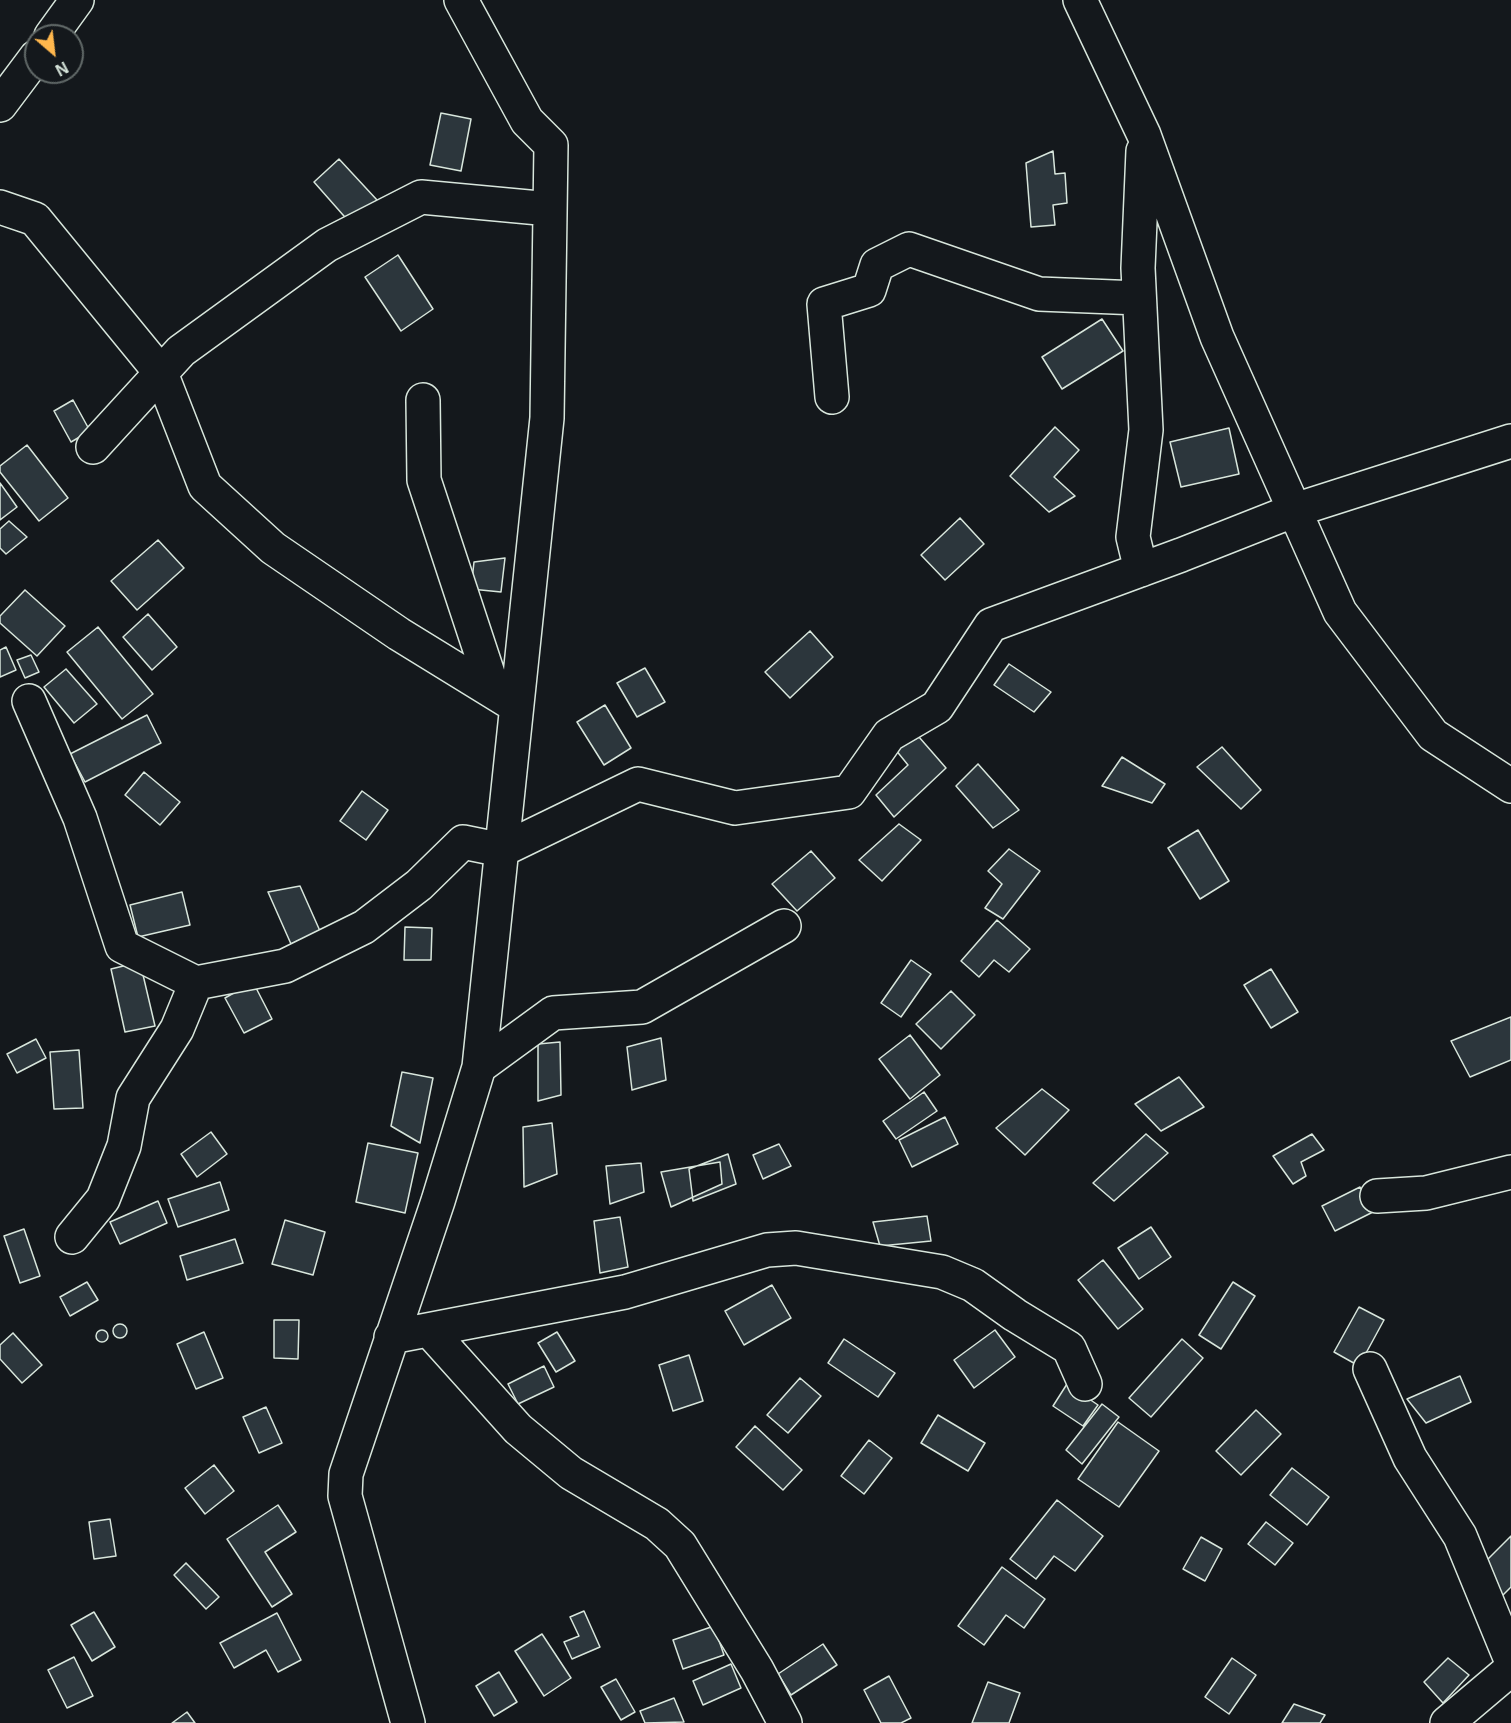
<!DOCTYPE html>
<html>
<head>
<meta charset="utf-8">
<style>
	body { margin:0 }
	#map { position:relative; width:1511px; height:1723px; overflow:hidden; background:#14181c; font-family:Helvetica,sans-serif }
	canvas { display:block }
	.north { position:absolute; left:24px; top:24px; width:60px; height:60px; box-sizing:border-box; background:#14181c; border:2px solid #626a69; border-radius:50%; rotate:152deg; font-size:16px; font-weight:700; line-height:24px; text-align:center; color:#d8e6dc }
	.north::after { content:''; display:block; margin:auto; width:21px; height:27px; background:#ffb74d; clip-path:polygon(50% 0,100% 100%,50% 72%,0 100%) }
</style>
</head>
<body>
<div id="map">
<canvas width="1511" height="1723"></canvas>
<div class="north">N</div>
</div>
<script>
const ctx = document.querySelector('canvas').getContext('2d');
ctx.lineJoin = 'round';
function fillPath(path, color) {
  ctx.fillStyle = color;
  ctx.fill(path, 'evenodd');
}
function poly(rows) {
  const path = new Path2D();
  for (const r of rows) {
    if (r.length === 3) {
      path.moveTo(r[0] + r[2], r[1]);
      path.arc(r[0], r[1], r[2], 0, 2 * Math.PI);
      continue;
    }
    path.moveTo(r[0], r[1]);
    for (let i = 2; i < r.length; i += 2) path.lineTo(r[i], r[i + 1]);
  }
  return path;
}
function trace(path, color, width, dash) {
  ctx.strokeStyle = color;
  ctx.lineWidth = width;
  ctx.lineCap = dash ? 'butt' : 'round';
  ctx.setLineDash(dash || []);
  ctx.stroke(path);
}
const building = poly([
	[441,113,471,119,461,171,430,165,441,113],
	[1053,151,1055,174,1065,173,1067,203,1053,205,1055,225,1031,227,1026,163,1053,151],
	[339,159,377,200,351,224,314,182,339,159],
	[398,255,433,309,401,331,365,277,398,255],
	[1102,319,1123,351,1062,389,1042,357,1102,319],
	[73,400,90,431,71,442,54,411,73,400],
	[1055,427,1079,450,1054,477,1075,496,1049,512,1010,476,1055,427],
	[1229,428,1239,474,1181,487,1170,442,1229,428],
	[27,445,68,498,39,521,0,472,0,466,27,445],
	[0,483,17,507,0,520,0,483],
	[960,518,984,544,945,580,921,555,960,518],
	[9,521,27,537,6,554,0,548,0,529,9,521],
	[158,540,184,568,137,610,111,581,158,540],
	[505,558,501,592,471,589,474,562,505,558],
	[25,590,65,626,37,656,0,623,0,616,25,590],
	[148,614,177,647,152,670,123,637,148,614],
	[98,627,153,694,122,719,67,652,98,627],
	[810,631,833,657,790,698,765,672,810,631],
	[6,647,16,670,0,677,0,650,6,647],
	[31,655,39,672,25,678,17,660,31,655],
	[1009,664,1051,692,1034,712,994,685,1009,664],
	[645,668,665,702,637,717,617,683,645,668],
	[66,669,97,704,74,723,44,687,66,669],
	[605,705,631,748,604,765,577,722,605,705],
	[147,715,161,743,85,782,70,754,147,715],
	[919,737,946,768,894,817,876,795,908,765,895,749,919,737],
	[1222,747,1261,790,1241,809,1197,767,1222,747],
	[1122,757,1165,784,1152,803,1102,786,1122,757],
	[978,764,1019,810,993,828,956,786,978,764],
	[144,772,180,802,160,825,125,795,144,772],
	[362,791,388,810,366,840,340,821,362,791],
	[899,824,921,840,882,881,859,860,899,824],
	[1198,830,1229,881,1200,899,1168,848,1198,830],
	[1009,849,1040,871,1003,919,985,908,1002,884,988,871,1009,849],
	[811,851,835,878,797,911,772,884,811,851],
	[300,886,320,931,291,944,268,892,300,886],
	[182,892,190,925,138,937,130,905,182,892],
	[997,920,1030,949,1009,972,994,960,979,977,961,961,997,920],
	[405,927,432,928,431,960,404,960,405,927],
	[911,960,931,974,901,1017,881,1003,911,960],
	[140,962,155,1026,125,1032,111,969,140,962],
	[1271,969,1298,1012,1271,1028,1244,985,1271,969],
	[253,982,272,1019,244,1033,225,998,253,982],
	[951,991,975,1015,941,1049,916,1024,951,991],
	[1511,1017,1511,1060,1470,1077,1451,1041,1511,1017],
	[910,1035,940,1075,910,1099,879,1059,910,1035],
	[661,1038,666,1080,632,1090,627,1047,661,1038],
	[36,1039,46,1058,17,1073,7,1054,36,1039],
	[560,1042,561,1095,538,1101,538,1044,560,1042],
	[79,1050,83,1108,54,1109,50,1052,79,1050],
	[402,1072,433,1078,420,1143,391,1126,402,1072],
	[1179,1077,1204,1107,1161,1131,1135,1104,1179,1077],
	[1042,1089,1069,1110,1025,1155,996,1128,1042,1089],
	[924,1092,937,1111,896,1139,883,1121,924,1092],
	[945,1117,958,1144,912,1167,899,1140,945,1117],
	[552,1123,557,1174,524,1187,523,1127,552,1123],
	[211,1132,227,1154,197,1177,181,1154,211,1132],
	[1146,1134,1168,1153,1114,1201,1093,1183,1146,1134],
	[1312,1134,1324,1150,1301,1162,1306,1176,1293,1184,1273,1156,1312,1134],
	[368,1143,418,1153,405,1213,356,1202,368,1143],
	[779,1144,791,1166,763,1179,753,1155,779,1144],
	[728,1154,736,1184,693,1201,689,1169,728,1154],
	[720,1162,722,1184,671,1207,661,1172,720,1162],
	[641,1163,644,1192,610,1204,606,1166,641,1163],
	[220,1182,229,1210,178,1227,168,1199,220,1182],
	[1360,1187,1373,1212,1335,1231,1322,1206,1360,1187],
	[158,1201,167,1223,120,1244,110,1222,158,1201],
	[927,1216,931,1241,880,1246,873,1222,927,1216],
	[620,1217,628,1267,600,1273,594,1221,620,1217],
	[285,1220,325,1232,313,1275,272,1264,285,1220],
	[1151,1227,1171,1257,1139,1279,1118,1248,1151,1227],
	[24,1229,40,1276,20,1283,4,1236,24,1229],
	[235,1239,243,1263,187,1280,180,1256,235,1239],
	[1103,1260,1143,1309,1118,1329,1078,1280,1103,1260],
	[87,1282,98,1300,70,1316,60,1297,87,1282],
	[1233,1282,1255,1296,1221,1349,1199,1335,1233,1282],
	[772,1285,791,1318,744,1345,725,1311,772,1285],
	[1359,1307,1384,1320,1359,1366,1334,1352,1359,1307],
	[274,1320,299,1320,298,1359,274,1358,274,1320],
	[120,1331,7],
	[102,1336,6],
	[995,1330,1015,1357,974,1388,954,1360,995,1330],
	[204,1332,223,1378,196,1389,177,1344,204,1332],
	[557,1332,575,1361,556,1372,538,1343,557,1332],
	[13,1333,42,1365,22,1383,0,1359,0,1345,13,1333],
	[844,1339,895,1373,878,1397,828,1363,844,1339],
	[1182,1339,1203,1358,1151,1417,1129,1398,1182,1339],
	[689,1355,703,1401,673,1411,659,1365,689,1355],
	[544,1366,554,1387,518,1404,508,1384,544,1366],
	[1460,1376,1471,1402,1426,1423,1407,1399,1460,1376],
	[800,1378,821,1396,788,1433,767,1415,800,1378],
	[1067,1384,1098,1405,1083,1426,1053,1406,1067,1384],
	[1102,1404,1119,1417,1082,1464,1066,1450,1102,1404],
	[266,1407,282,1443,259,1453,243,1417,266,1407],
	[1256,1410,1281,1434,1241,1475,1216,1451,1256,1410],
	[938,1415,985,1443,968,1471,921,1443,938,1415],
	[1118,1422,1159,1451,1119,1507,1078,1479,1118,1422],
	[755,1426,802,1470,783,1490,736,1447,755,1426],
	[869,1440,892,1458,864,1494,841,1476,869,1440],
	[214,1465,234,1491,205,1514,185,1488,214,1465],
	[1292,1468,1329,1497,1307,1525,1270,1495,1292,1468],
	[1057,1500,1103,1536,1075,1571,1054,1556,1036,1579,1010,1559,1057,1500],
	[278,1505,296,1532,265,1552,292,1594,272,1607,227,1539,278,1505],
	[110,1519,116,1556,94,1559,89,1522,110,1519],
	[1266,1522,1293,1543,1275,1565,1248,1544,1266,1522],
	[1511,1536,1511,1587,1502,1596,1476,1571,1511,1536],
	[1201,1537,1222,1549,1205,1581,1183,1569,1201,1537],
	[186,1563,219,1597,206,1609,174,1575,186,1563],
	[1002,1567,1045,1599,1024,1628,1006,1615,984,1645,958,1626,1002,1567],
	[584,1611,600,1647,572,1659,564,1642,579,1636,570,1617,584,1611],
	[94,1612,115,1647,92,1661,71,1625,94,1612],
	[277,1613,301,1660,278,1672,266,1650,234,1668,220,1643,277,1613],
	[714,1626,724,1655,683,1669,673,1640,714,1626],
	[542,1634,571,1678,544,1696,515,1651,542,1634],
	[823,1644,837,1665,791,1695,778,1674,823,1644],
	[74,1657,93,1696,67,1708,48,1670,74,1657],
	[1232,1658,1256,1675,1229,1714,1205,1697,1232,1658],
	[1448,1658,1469,1675,1443,1703,1424,1682,1448,1658],
	[731,1664,741,1688,703,1705,693,1681,731,1664],
	[499,1672,517,1702,494,1716,476,1686,499,1672],
	[889,1676,911,1718,901,1723,881,1723,864,1690,889,1676],
	[616,1679,635,1712,621,1720,601,1687,616,1679],
	[988,1682,1020,1693,1009,1723,972,1723,988,1682],
	[674,1698,684,1722,645,1723,640,1711,674,1698],
	[1294,1704,1325,1715,1320,1723,1282,1723,1294,1704],
	[187,1712,195,1723,172,1723,187,1712]
]);
fillPath(building, '#2c363c');
trace(building, '#d8e6dc', 1.5);
const minor = poly([
	[1080,0,1144,135,1217,337,1340,612,1433,735,1511,786],
	[51,36,77,0],
	[0,105,36,57],
	[0,207,35,219,161,373,205,486,273,548,399,634,516,706],
	[832,397,824,304,869,290,877,265,909,249,1039,294,1139,298],
	[423,400,424,480,494,692],
	[93,447,181,351,327,245,421,197,550,209],
	[1141,570,1133,537,1146,430,1138,268,1143,151],
	[29,701,80,818,122,946,196,983,177,1029,133,1098,124,1146,103,1199,72,1237],
	[196,983,285,966,364,927,419,885,463,842,502,850,638,784,735,808,849,792,889,735,937,707,991,625,1181,555,1295,510,1511,441],
	[479,1067,553,1013,642,1007,784,926],
	[1377,1196,1426,1193,1511,1172],
	[429,1330,518,1429,571,1473,657,1524,680,1545,757,1670,785,1723],
	[391,1337,625,1292,767,1250,796,1248,942,1272,973,1285,1015,1315,1069,1348,1085,1384],
	[1370,1369,1410,1458,1460,1536,1511,1660],
	[408,1723,345,1496,346,1474,438,1201,479,1067,547,418,551,145,527,121,461,0],
	[1447,1723,1511,1669]
]);
trace(minor, '#d8e6dc', 36);
trace(minor, '#14181c', 33);
</script>
</body>
</html>
